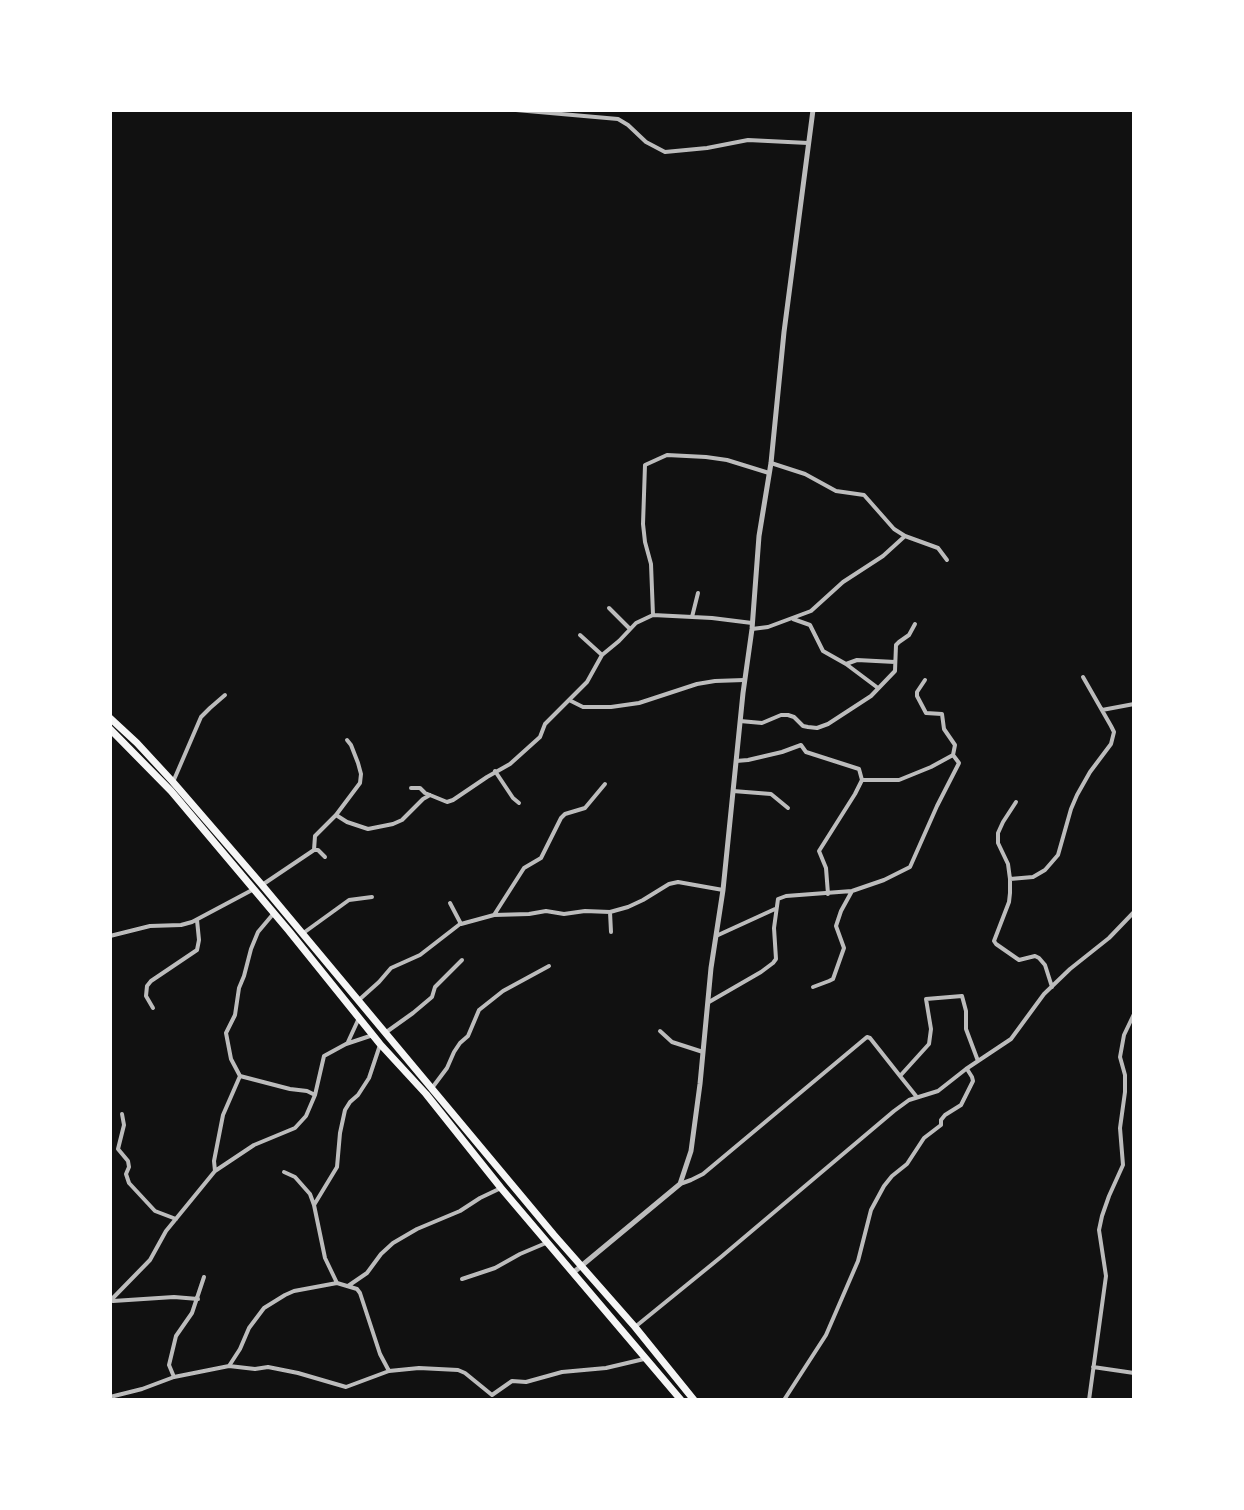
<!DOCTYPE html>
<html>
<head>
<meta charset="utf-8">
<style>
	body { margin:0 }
	#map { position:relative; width:1244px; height:1510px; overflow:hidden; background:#111; font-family:"Times New Roman",serif }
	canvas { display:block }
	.frame { position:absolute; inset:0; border:112px solid #fff; pointer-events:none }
</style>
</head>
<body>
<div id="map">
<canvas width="1244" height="1510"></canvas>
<div class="frame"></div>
</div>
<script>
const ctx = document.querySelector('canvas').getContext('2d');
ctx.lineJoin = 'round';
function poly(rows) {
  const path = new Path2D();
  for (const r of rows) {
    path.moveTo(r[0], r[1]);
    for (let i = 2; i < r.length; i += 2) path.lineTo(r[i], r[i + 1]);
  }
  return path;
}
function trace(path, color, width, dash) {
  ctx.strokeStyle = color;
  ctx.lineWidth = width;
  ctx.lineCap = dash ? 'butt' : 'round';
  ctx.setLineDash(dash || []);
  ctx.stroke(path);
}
trace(poly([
	[516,110,618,119,628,125,646,142,665,152,707,148,748,140,808,143],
	[771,463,805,474,836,491,864,495,894,529,905,536,938,548,947,560],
	[609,608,630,629],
	[653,615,651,564,645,542,643,524,645,465,667,455,706,457,727,460,769,473],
	[692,617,698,593],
	[793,619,810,625,823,651,846,664,878,688],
	[752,629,768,627,811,611,843,582,883,556,905,536],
	[580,635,602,655],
	[846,664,857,660,895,662],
	[569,700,583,707,611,707,639,703,697,684,715,681,744,680],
	[1102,710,1134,704],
	[740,721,762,723,781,715,788,715,794,717,803,726,808,727,817,728,828,724,871,696,895,671,896,645,899,642,909,635,915,624],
	[736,761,748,760,782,752,801,745,806,752,859,769,862,780,855,794,819,851,826,868,828,894],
	[495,771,513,798,519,803],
	[862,780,899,780,931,767,953,755],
	[173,782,201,717,210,708,225,695],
	[411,788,420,788,425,793,447,802,453,800,487,777,510,764,540,737,545,724,587,682,602,655,619,641,636,623,653,615,712,618,752,623],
	[733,791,771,794,788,808],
	[1016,802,1003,822,998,833,998,843,1008,864,1010,879,1010,893,1009,902,994,941,996,944,1019,960,1035,956,1039,958,1045,965,1052,987],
	[336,815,347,822,368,829,393,824,402,820,423,799,430,795],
	[314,850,315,836,336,815,360,783,361,774,358,763,351,745,347,740],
	[1010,879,1033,877,1045,870,1058,855,1071,809,1077,795,1090,772,1111,744,1114,732,1111,726,1083,677],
	[262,885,314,850,318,850,325,857],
	[450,903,461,924,494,915,524,868,541,858,561,818,565,814,585,808,605,784],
	[494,915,529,914,546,911,564,914,585,911,610,912],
	[611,932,610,912,628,907,643,900,669,884,678,882,723,890],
	[302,934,349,900,372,897],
	[110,936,150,926,181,925,192,922,254,889],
	[716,936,775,909],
	[813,987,829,981,833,979,844,948,836,926,841,911,852,891],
	[360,999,379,982,391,968,420,955,460,924],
	[709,1002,761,972,773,963,776,959,774,928,778,899,786,896,852,891,884,880,910,867,937,806,959,763,953,755,955,745,944,729,942,714,926,713,917,696,917,692,925,680],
	[153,1008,146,996,147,986,151,981,197,950,199,940,197,920],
	[660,1031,672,1042,703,1052],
	[385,1033,413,1013,432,997,435,987,462,960],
	[348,1042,359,1018],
	[240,1076,290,1089,307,1091,315,1095],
	[900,1076,916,1096],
	[432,1088,447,1068,454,1052,460,1043,468,1036,479,1010,503,991,549,966],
	[122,1114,124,1125,118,1149,128,1161,129,1167,126,1174,129,1183,155,1211,176,1219],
	[215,1171,214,1161,223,1115,240,1076,231,1059,226,1033,235,1015,239,988,244,976,251,949,258,932,274,913],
	[284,1172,295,1177,310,1194,314,1205,325,1258,337,1283],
	[680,1184,691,1180,703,1174,867,1037,870,1038,900,1076,929,1044,931,1029,926,999,962,996,966,1011,966,1029,978,1061],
	[314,1205,337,1167,340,1133,345,1110,350,1102,358,1095,369,1078,380,1045],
	[462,1279,495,1268,520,1254,546,1243],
	[348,1286,367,1273,381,1254,393,1243,417,1229,460,1211,480,1198,501,1188],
	[110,1301,150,1260,166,1231,215,1171,254,1145,295,1128,306,1116,315,1095,324,1056,346,1044,373,1035],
	[113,1301,174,1297,198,1299],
	[635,1327,721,1257,894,1111,909,1100,938,1091,966,1069,1011,1039,1044,994,1070,969,1109,938,1134,912],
	[229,1366,240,1349,249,1328,264,1308,285,1295,294,1291,337,1283,357,1289,360,1293,380,1354,389,1371],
	[1093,1367,1134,1373],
	[174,1377,169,1365,176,1336,192,1313,204,1277],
	[110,1397,142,1389,174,1377,229,1366,255,1369,268,1367,298,1373,346,1387,389,1371,419,1368,458,1370,465,1373,492,1395,512,1381,526,1382,562,1372,606,1368,644,1359],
	[784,1400,826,1335,858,1261,871,1210,884,1186,892,1176,907,1164,924,1138,941,1125,941,1120,945,1115,961,1105,973,1081,972,1077,967,1069],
	[1089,1400,1106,1276,1099,1230,1102,1216,1109,1196,1123,1165,1120,1128,1125,1092,1125,1075,1120,1057,1124,1035,1134,1014]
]), '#bcbcbc', 4);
trace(poly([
	[574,1272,680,1184,691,1151,700,1084,711,968,723,890,743,693,752,629,759,536,771,463,784,332,813,110]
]), '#bcbcbc', 5);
trace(poly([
	[110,718,137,743,173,782,262,885,554,1235,635,1327,694,1400],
	[110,729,171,791,289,931,380,1044,426,1094,501,1188,681,1400]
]), '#f5f5f5', 7);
</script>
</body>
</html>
